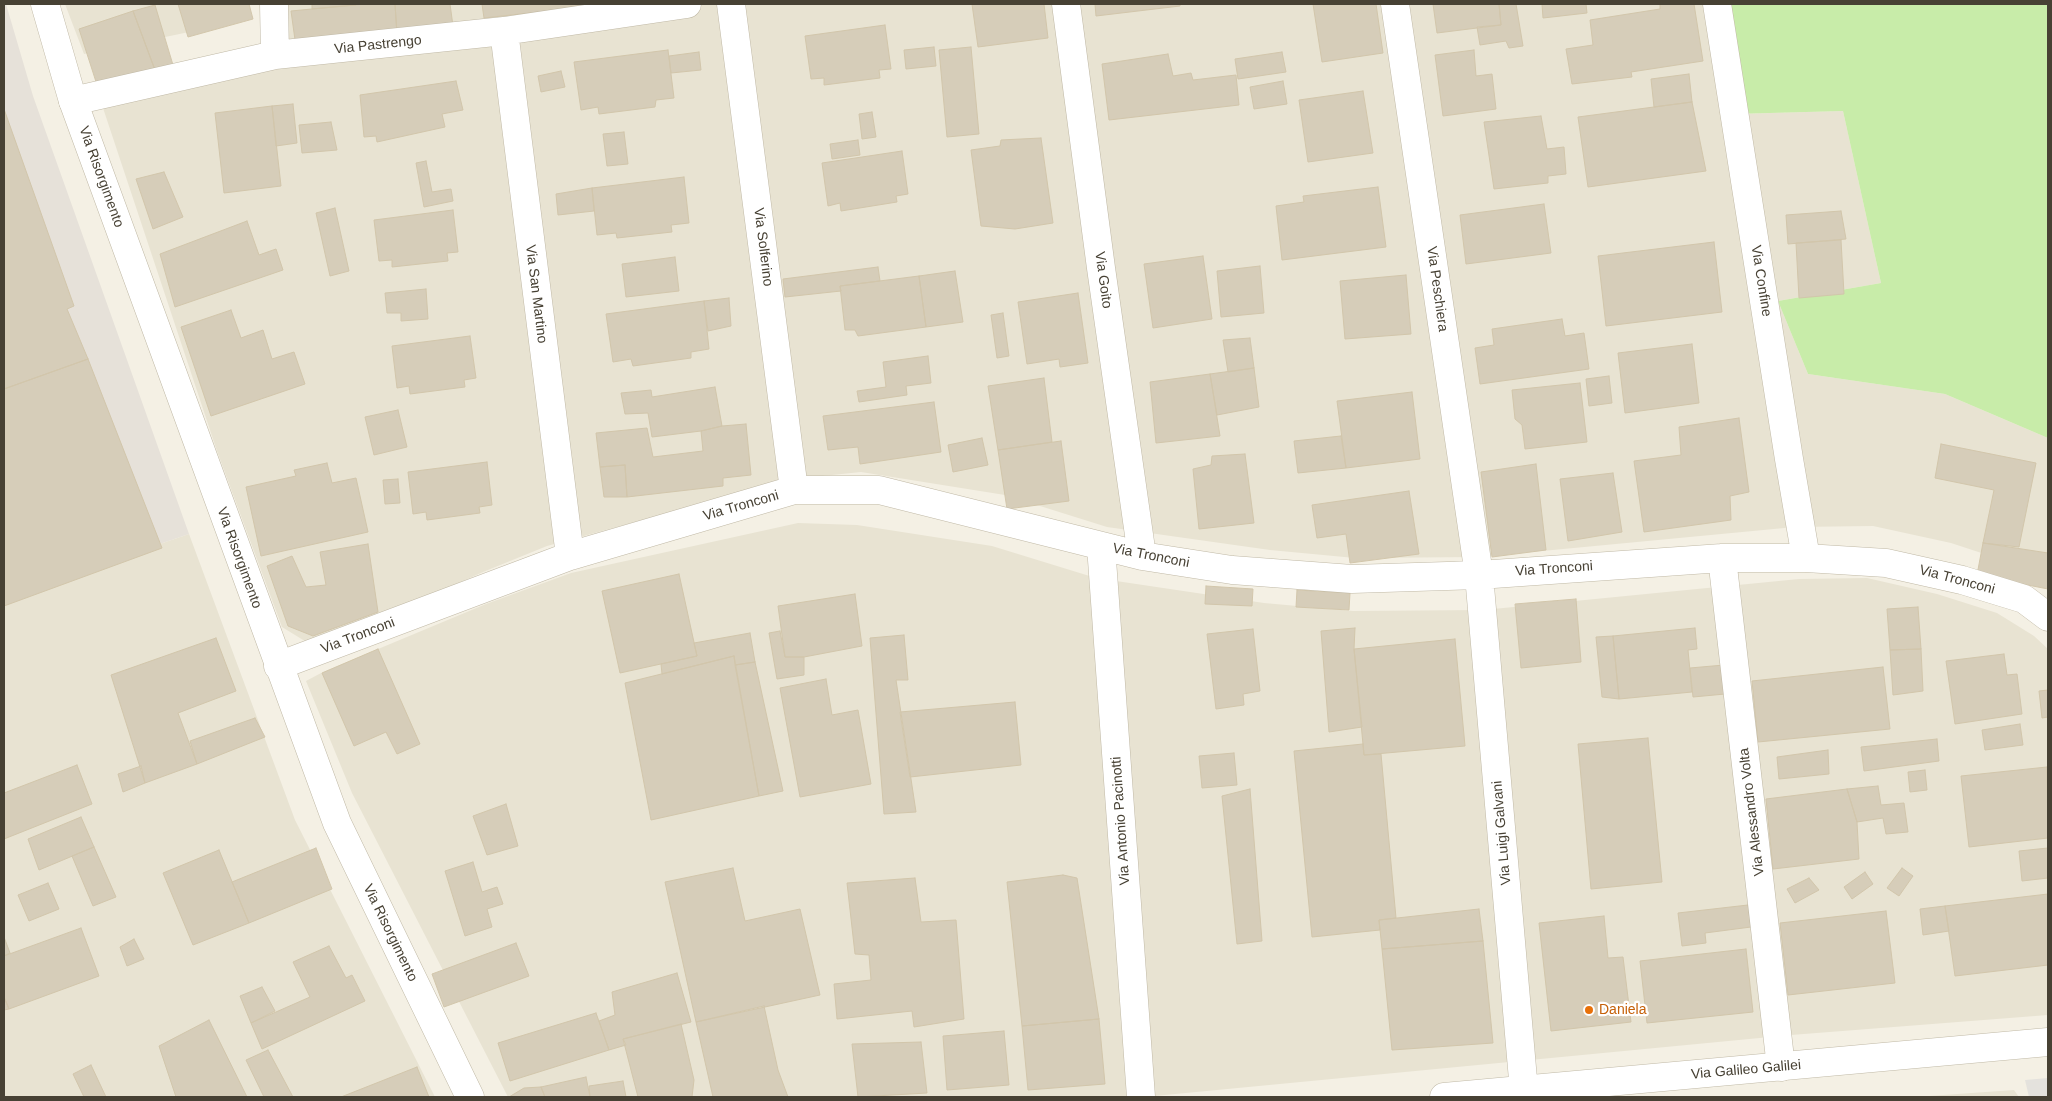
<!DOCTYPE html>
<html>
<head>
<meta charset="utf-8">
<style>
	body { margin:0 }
	#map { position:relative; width:2052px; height:1101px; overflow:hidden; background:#f4f0e4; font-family:Helvetica,sans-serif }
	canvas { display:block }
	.frame { position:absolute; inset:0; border:5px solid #474134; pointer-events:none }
</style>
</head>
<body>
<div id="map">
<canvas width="2052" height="1101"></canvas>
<div class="frame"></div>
</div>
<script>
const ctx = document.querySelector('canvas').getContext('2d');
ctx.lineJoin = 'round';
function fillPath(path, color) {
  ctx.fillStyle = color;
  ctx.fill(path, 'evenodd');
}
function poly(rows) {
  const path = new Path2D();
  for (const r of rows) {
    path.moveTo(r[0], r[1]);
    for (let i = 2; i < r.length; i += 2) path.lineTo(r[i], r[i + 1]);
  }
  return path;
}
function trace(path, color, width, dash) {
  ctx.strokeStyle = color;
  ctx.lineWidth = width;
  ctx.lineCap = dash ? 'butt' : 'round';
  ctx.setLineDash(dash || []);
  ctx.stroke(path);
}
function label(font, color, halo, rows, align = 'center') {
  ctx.font = font + ' Helvetica,sans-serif';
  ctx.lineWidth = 4.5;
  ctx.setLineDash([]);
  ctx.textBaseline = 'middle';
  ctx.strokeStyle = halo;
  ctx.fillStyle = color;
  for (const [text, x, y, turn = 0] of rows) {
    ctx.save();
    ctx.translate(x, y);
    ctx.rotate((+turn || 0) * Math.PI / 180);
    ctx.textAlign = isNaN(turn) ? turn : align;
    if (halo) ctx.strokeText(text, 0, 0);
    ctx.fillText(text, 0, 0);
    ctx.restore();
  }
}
fillPath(poly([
	[65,4,233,4,232,23,84,54],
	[286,4,1718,4,1733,114,1843,111,1881,283,1778,301,1808,374,1945,394,2048,438,2048,583,2021,566,1951,543,1873,526,1795,527,1479,557,1355,558,1270,550,1107,527,1005,495,861,472,793,479,547,546,483,572,385,616,308,643,282,627,217,451,102,105,263,70],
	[798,523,857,525,992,546,1096,578,1264,603,1353,611,1483,610,1799,579,1867,578,1937,594,1997,613,2034,636,2048,649,2048,1015,1791,1035,1144,1097,508,1097,352,793,306,681,323,672,486,604,571,573],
	[189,534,295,820,435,1097,4,1097,4,597],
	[2014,1090,2019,1097,1915,1097]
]), '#e8e3d2');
fillPath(poly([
	[4,4,6,4,33,96,189,534,4,597]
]), '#e6e1d9');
fillPath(poly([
	[1718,4,2048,4,2048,438,1945,394,1808,374,1778,301,1881,283,1843,111,1733,114]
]), '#c8eca9');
fillPath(poly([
	[2048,1078,2048,1097,2029,1097,2025,1080]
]), '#e4e2dd');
const building = poly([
	[178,4,249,4,253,19,188,37,178,4],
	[312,4,356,4,356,5,312,9,312,4],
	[364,4,395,4,397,34,296,47,291,11,364,4],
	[395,4,450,4,453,26,397,34,395,4],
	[482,4,609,4,484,18,482,4],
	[972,4,1044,4,1048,38,978,47,972,4],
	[1095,4,1180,4,1180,6,1096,16,1095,4],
	[1313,4,1376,4,1383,53,1322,62,1313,4],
	[1433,4,1499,4,1501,25,1437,33,1433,4],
	[1499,4,1516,4,1523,46,1509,48,1506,41,1480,45,1477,27,1501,25,1499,4],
	[1542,4,1586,4,1587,13,1543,18,1542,4],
	[1660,4,1694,4,1703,61,1631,72,1632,77,1572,84,1566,49,1593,45,1590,20,1660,9,1660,4],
	[155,5,173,65,155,70,133,11,155,5],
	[133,11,155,70,98,88,79,29,133,11],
	[885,25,891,69,879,70,880,78,824,85,824,78,811,79,805,36,885,25],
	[934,47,936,66,906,69,904,50,934,47],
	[971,47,979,134,947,137,939,50,971,47],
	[668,50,674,98,656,100,655,107,599,114,598,107,581,110,574,62,668,50],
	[1474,50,1476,76,1492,74,1496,109,1443,116,1435,55,1474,50],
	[699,52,701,70,671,73,669,56,699,52],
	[1282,52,1286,72,1238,79,1235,59,1282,52],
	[1168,54,1173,76,1191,73,1193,80,1236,75,1239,105,1109,120,1102,64,1168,54],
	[561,71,565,87,541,92,538,76,561,71],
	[1689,74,1692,102,1654,107,1651,79,1689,74],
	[456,81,463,110,442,114,445,127,377,142,376,136,364,137,360,95,456,81],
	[1283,81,1287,104,1254,109,1250,87,1283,81],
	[1363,91,1373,153,1308,162,1299,100,1363,91],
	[1692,102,1706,171,1588,187,1578,117,1692,102],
	[293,104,297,143,276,146,272,106,293,104],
	[272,106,281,186,224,193,215,113,272,106],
	[4,109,74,306,67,309,88,359,4,389,4,109],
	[872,112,876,137,862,139,859,114,872,112],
	[1541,116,1547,149,1564,147,1566,174,1548,176,1548,183,1494,189,1484,122,1541,116],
	[331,122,337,150,302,153,299,125,331,122],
	[624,132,628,164,607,166,603,134,624,132],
	[1041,138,1053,223,1015,229,981,226,971,150,1000,146,1001,140,1041,138],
	[858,140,860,155,832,159,830,144,858,140],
	[902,151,908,194,896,196,897,202,841,211,840,203,828,206,822,163,902,151],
	[426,161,432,192,451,189,453,201,424,207,416,163,426,161],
	[164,172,183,217,153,229,136,179,164,172],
	[684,177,689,223,671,225,672,232,617,238,616,233,597,235,592,188,684,177],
	[1378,187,1386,247,1282,260,1276,206,1304,202,1303,196,1378,187],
	[592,188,594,211,558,215,556,194,592,188],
	[1544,204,1551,253,1466,264,1460,215,1544,204],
	[335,208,349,271,330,276,316,213,335,208],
	[453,210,458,252,447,253,448,261,392,267,392,260,379,261,374,220,453,210],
	[1841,211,1846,239,1788,244,1786,215,1841,211],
	[247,221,259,255,276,249,283,270,175,307,160,254,247,221],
	[1841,240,1844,294,1799,298,1796,243,1841,240],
	[1714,242,1722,312,1606,326,1598,256,1714,242],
	[1203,256,1212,319,1153,328,1144,264,1203,256],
	[675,257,679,291,626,297,622,264,675,257],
	[1260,266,1264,313,1221,317,1217,271,1260,266],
	[878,267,880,281,840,286,841,291,785,297,783,279,878,267],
	[955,271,963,322,926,327,919,276,955,271],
	[1406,275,1411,334,1345,339,1340,281,1406,275],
	[919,276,926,327,858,336,855,330,845,330,840,286,919,276],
	[426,289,428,319,401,321,401,313,387,313,385,293,426,289],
	[1078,293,1088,363,1060,367,1059,359,1027,364,1018,302,1078,293],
	[729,298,731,326,708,331,704,301,729,298],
	[704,301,709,349,691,352,691,358,633,366,631,359,613,362,606,314,704,301],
	[231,310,241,338,263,330,272,359,294,352,305,384,211,416,181,327,231,310],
	[1003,313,1009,356,997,358,991,315,1003,313],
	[1562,319,1565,336,1584,333,1589,369,1480,384,1475,348,1494,345,1492,329,1562,319],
	[470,336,476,378,464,380,465,387,410,394,409,386,397,388,392,346,470,336],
	[1250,338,1254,368,1228,372,1223,340,1250,338],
	[1692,344,1699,403,1625,413,1618,353,1692,344],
	[928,356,931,383,906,386,907,395,859,402,857,391,886,387,883,362,928,356],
	[88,359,162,548,4,606,4,389,88,359],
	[1254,368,1259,407,1217,415,1210,374,1254,368],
	[1210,374,1220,436,1156,443,1150,382,1210,374],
	[1609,376,1612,403,1589,406,1586,379,1609,376],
	[1044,378,1052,442,998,450,988,386,1044,378],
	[1580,383,1587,442,1525,449,1522,425,1515,419,1512,390,1580,383],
	[715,387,722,426,701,431,652,437,648,413,625,414,621,393,651,390,652,397,715,387],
	[1412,392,1420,459,1346,468,1337,401,1412,392],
	[934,402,941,452,860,464,858,447,828,450,823,416,934,402],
	[398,410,407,447,374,455,365,417,398,410],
	[1739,418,1749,492,1730,496,1731,520,1644,532,1634,461,1681,455,1679,427,1739,418],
	[746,424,751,475,723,478,723,486,627,497,625,465,600,467,596,433,647,428,653,457,703,451,701,431,722,426,746,424],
	[1341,436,1346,468,1298,473,1294,441,1341,436],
	[982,438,988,465,953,472,948,445,982,438],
	[1061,441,1069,501,1007,509,998,450,1061,441],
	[1941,444,2036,463,2019,547,1983,543,1994,490,1935,478,1941,444],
	[1245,454,1254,523,1199,529,1193,469,1211,465,1212,456,1245,454],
	[487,462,492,505,479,507,480,513,427,520,426,512,413,514,408,472,487,462],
	[327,463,332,483,356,478,368,532,261,556,246,487,296,476,294,470,327,463],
	[1536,464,1546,550,1492,557,1481,472,1536,464],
	[625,465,627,497,604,497,600,467,625,465],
	[1613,473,1622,532,1568,541,1560,479,1613,473],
	[398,479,400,503,385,504,383,480,398,479],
	[1409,491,1419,554,1350,563,1346,534,1317,538,1312,505,1409,491],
	[1983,543,2048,553,2048,589,1977,575,1983,543],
	[368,544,378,612,313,636,288,626,267,566,292,556,306,587,326,585,320,552,368,544],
	[679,574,697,656,620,673,602,591,679,574],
	[1206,586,1253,589,1252,606,1205,604,1206,586],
	[1297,590,1350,593,1349,610,1296,607,1297,590],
	[855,594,862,646,804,657,785,657,778,606,855,594],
	[1576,599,1581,662,1521,668,1515,604,1576,599],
	[1918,607,1921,649,1890,650,1887,609,1918,607],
	[1355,628,1354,649,1362,727,1329,732,1321,631,1355,628],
	[1695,628,1697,649,1688,650,1692,692,1619,699,1613,636,1695,628],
	[1253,629,1260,691,1243,694,1244,705,1216,709,1207,634,1253,629],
	[780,631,785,657,804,657,804,675,777,679,769,633,780,631],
	[750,633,755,662,735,665,734,656,662,674,661,664,697,656,694,643,750,633],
	[904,635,908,680,896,680,916,812,884,814,870,638,904,635],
	[1613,636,1619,699,1602,697,1596,637,1613,636],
	[216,638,236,691,178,713,197,764,145,783,111,675,216,638],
	[1455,639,1465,746,1364,755,1354,649,1455,639],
	[378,649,420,744,397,754,386,732,354,746,322,673,378,649],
	[1921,649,1923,691,1893,695,1890,650,1921,649],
	[2004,654,2007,675,2017,674,2022,714,1955,724,1946,661,2004,654],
	[734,656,759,796,651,820,625,683,734,656],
	[755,662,783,791,759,796,735,665,755,662],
	[1724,665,1725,694,1693,697,1690,668,1724,665],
	[1883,667,1890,729,1758,742,1752,681,1883,667],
	[826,679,832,715,858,710,871,784,800,797,780,688,826,679],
	[2048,690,2048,717,2042,718,2039,691,2048,690],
	[1015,702,1021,765,910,777,900,712,1015,702],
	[255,718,265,737,197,764,190,741,255,718],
	[2020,724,2023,745,1985,750,1982,730,2020,724],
	[1648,738,1662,882,1591,889,1578,744,1648,738],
	[1937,739,1939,761,1864,771,1861,747,1937,739],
	[1363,744,1364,755,1381,754,1396,918,1379,920,1380,930,1312,937,1294,751,1363,744],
	[1828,750,1829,774,1779,779,1777,757,1828,750],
	[1234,753,1237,785,1202,788,1199,756,1234,753],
	[77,765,92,804,4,839,4,793,77,765],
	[141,766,145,783,123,792,118,774,141,766],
	[2047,767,2048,838,1969,847,1961,776,2047,767],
	[1925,770,1927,790,1910,792,1908,772,1925,770],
	[1878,786,1881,805,1904,803,1908,832,1886,834,1883,818,1857,822,1847,789,1878,786],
	[1250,789,1262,941,1237,944,1222,796,1250,789],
	[1847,789,1857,822,1859,859,1773,869,1766,799,1847,789],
	[506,804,518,846,487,855,473,816,506,804],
	[81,817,94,847,39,870,28,839,81,817],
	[94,847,116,897,93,906,72,856,94,847],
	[316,848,332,889,249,923,232,882,316,848],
	[2048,848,2048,878,2022,881,2019,851,2048,848],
	[219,850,249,923,193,945,163,873,219,850],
	[473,862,482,892,497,887,503,904,487,909,492,927,465,936,445,871,473,862],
	[733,868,745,921,800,909,820,995,696,1022,665,882,733,868],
	[1902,868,1913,876,1899,896,1887,888,1902,868],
	[1865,872,1873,884,1852,899,1844,887,1865,872],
	[1063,875,1077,878,1099,1019,1022,1026,1007,882,1063,875],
	[915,878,921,922,956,920,964,1019,914,1027,912,1011,837,1019,834,984,871,980,869,955,855,954,847,883,915,878],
	[1809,878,1819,890,1795,903,1787,889,1809,878],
	[48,883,59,909,29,921,18,895,48,883],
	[2048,894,2048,965,1955,976,1945,906,2048,894],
	[1748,905,1751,927,1705,933,1706,943,1682,946,1678,913,1748,905],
	[1945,906,1949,931,1923,935,1920,909,1945,906],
	[1479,909,1483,941,1382,949,1379,920,1479,909],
	[1886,911,1895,983,1788,995,1780,923,1886,911],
	[1604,916,1608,958,1623,957,1631,1022,1551,1031,1539,923,1604,916],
	[81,928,99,976,9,1009,4,997,4,956,81,928],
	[4,937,10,953,4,956,4,937],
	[134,939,144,959,127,966,120,947,134,939],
	[1483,941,1493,1043,1392,1050,1382,949,1483,941],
	[516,943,529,976,444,1007,432,974,516,943],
	[329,946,346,978,352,975,365,1001,262,1049,251,1023,310,997,293,962,329,946],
	[1746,949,1753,1012,1647,1023,1640,961,1746,949],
	[677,973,691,1022,623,1039,626,1045,609,1050,599,1021,615,1015,612,992,677,973],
	[262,987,275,1011,251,1023,240,996,262,987],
	[4,997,9,1009,4,1010,4,997],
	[764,1006,778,1070,788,1097,713,1097,696,1022,764,1006],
	[596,1013,609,1050,510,1081,498,1043,596,1013],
	[1099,1019,1105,1084,1028,1090,1022,1026,1099,1019],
	[209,1020,247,1097,176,1097,159,1046,209,1020],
	[681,1024,694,1080,692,1097,638,1097,623,1039,681,1024],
	[1004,1031,1009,1085,947,1090,943,1036,1004,1031],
	[921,1042,927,1093,858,1097,852,1044,921,1042],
	[268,1050,293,1097,264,1097,246,1060,268,1050],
	[91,1065,106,1097,84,1097,73,1074,91,1065],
	[417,1067,429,1097,341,1097,417,1067],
	[586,1077,590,1097,545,1097,541,1087,586,1077],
	[623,1081,626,1097,590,1097,589,1086,623,1081],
	[541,1087,545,1097,509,1097,524,1088,541,1087]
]);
fillPath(building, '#d6cdb9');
trace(building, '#d2c6ab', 1);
const minor = poly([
	[274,4,275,55],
	[731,4,794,490],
	[1066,4,1101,268,1142,556],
	[1395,4,1479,575,1524,1091],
	[1717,4,1789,459,1806,558],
	[504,31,570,556],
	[73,101,275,55,504,31,687,4],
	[1101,546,1141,1097],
	[1722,558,1781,1067],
	[278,666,570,556,794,490,879,490,1142,556,1232,570,1352,579,1479,575,1722,558,1806,558,1886,563,1962,580,2024,599,2048,617]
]);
const tertiary = poly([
	[45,4,73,101,337,823,470,1097],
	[1444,1097,2048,1042]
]);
trace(minor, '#c0b9a6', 29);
trace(tertiary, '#c0b9a6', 29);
trace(minor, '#fff', 28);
trace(tertiary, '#fff', 28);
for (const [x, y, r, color] of [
	[1589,1010,5,"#e8710a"]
]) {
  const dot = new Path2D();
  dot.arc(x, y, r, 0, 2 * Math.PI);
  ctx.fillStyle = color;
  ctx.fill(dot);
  trace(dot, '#fff', 2);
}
label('14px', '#474134', '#fff', [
	["Via Pastrengo",378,45,-6],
	["Via Risorgimento",101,177,70],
	["Via Solferino",763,247,83],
	["Via Goito",1103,280,82],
	["Via Confine",1761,281,81],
	["Via Peschiera",1437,289,82],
	["Via San Martino",536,294,83],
	["Via Tronconi",741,506,-16],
	["Via Tronconi",1151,556,11],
	["Via Risorgimento",239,558,70],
	["Via Tronconi",1554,569,-4],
	["Via Tronconi",1957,580,15],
	["Via Tronconi",358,636,-21],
	["Via Alessandro Volta",1752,812,-97],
	["Via Antonio Pacinotti",1121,821,-94],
	["Via Luigi Galvani",1502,833,-95],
	["Via Risorgimento",390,933,64],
	["Via Galileo Galilei",1746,1070,-5]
]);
label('14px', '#c56008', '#fff', [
	["Daniela",1599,1010]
], 'left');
</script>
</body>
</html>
